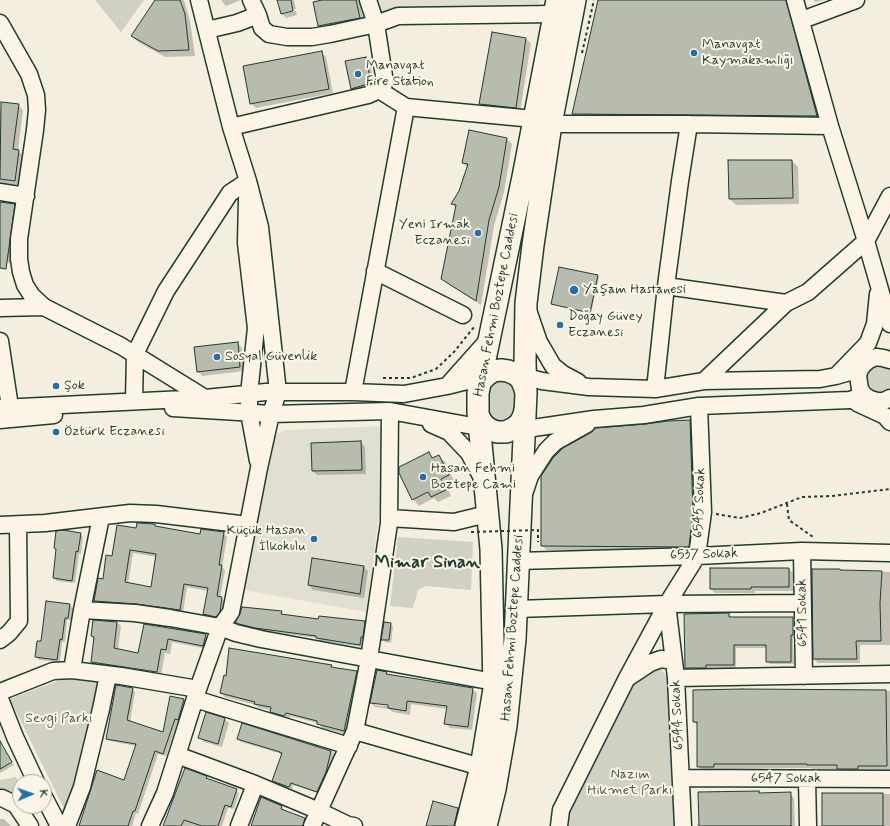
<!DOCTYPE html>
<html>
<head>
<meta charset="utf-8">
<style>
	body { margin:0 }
	#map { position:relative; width:890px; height:826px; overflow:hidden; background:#f3eede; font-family:Mynerve,sans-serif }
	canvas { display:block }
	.north { position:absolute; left:12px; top:774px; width:40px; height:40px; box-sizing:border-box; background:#fcf5e5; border:1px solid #a4ab9e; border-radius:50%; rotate:88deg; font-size:11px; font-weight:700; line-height:16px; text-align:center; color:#1f3d34 }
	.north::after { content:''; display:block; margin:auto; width:14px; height:18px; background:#1f6fb2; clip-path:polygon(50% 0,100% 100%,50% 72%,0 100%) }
</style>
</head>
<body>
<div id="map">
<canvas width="890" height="826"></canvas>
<div class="north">K</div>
</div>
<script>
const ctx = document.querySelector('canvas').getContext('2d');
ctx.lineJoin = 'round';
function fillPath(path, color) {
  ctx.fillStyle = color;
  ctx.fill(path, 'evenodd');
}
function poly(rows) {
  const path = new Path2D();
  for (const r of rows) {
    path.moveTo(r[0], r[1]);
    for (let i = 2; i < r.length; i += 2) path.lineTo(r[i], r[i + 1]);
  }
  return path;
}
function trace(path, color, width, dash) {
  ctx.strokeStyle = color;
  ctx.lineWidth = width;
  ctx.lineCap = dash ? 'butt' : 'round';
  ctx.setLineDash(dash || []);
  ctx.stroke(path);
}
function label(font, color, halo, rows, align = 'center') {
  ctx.font = font + ' Mynerve,sans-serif';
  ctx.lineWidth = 4;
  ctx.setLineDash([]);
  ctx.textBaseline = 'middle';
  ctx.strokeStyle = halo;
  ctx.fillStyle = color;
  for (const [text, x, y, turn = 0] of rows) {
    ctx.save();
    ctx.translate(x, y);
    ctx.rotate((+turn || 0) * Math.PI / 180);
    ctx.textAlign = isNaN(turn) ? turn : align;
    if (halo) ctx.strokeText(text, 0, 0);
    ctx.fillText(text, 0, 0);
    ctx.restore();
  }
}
fillPath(poly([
	[377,0,540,0,539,4,398,10,382,16],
	[384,426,382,487,367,612,243,590,272,436,286,430]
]), '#e1dfd0');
fillPath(poly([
	[95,0,144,0,121,32],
	[876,365,885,366,890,369,890,387,886,391,877,392,873,390,867,383,867,374,869,370],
	[497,380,503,380,509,382,517,390,516,413,507,420,501,421,495,421,486,414,484,391],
	[398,537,473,542,471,590,425,586,418,590,413,608,390,606],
	[661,668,671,685,674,826,567,826,568,815,632,683,649,669],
	[65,678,104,684,68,817,10,699],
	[16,777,20,786,20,806,29,806,39,826,35,826,0,801,0,780]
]), '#d0d1c2');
fillPath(poly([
	[157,0,184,0,190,21,195,56,165,57,138,42,132,36],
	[221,0,241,0,226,6],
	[278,0,294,0,296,9,283,12,283,14,296,11,297,15,286,18,281,13],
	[327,0,359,0,364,22,323,30,318,26,314,3],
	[599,0,790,0,823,122,579,120,573,114],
	[813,0,824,0,815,2],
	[492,33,526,39,531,43,520,112,484,108,480,104],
	[321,52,326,57,333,93,256,108,251,103],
	[366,58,370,62,375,88,356,93,352,89],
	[2,103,18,105,23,110,18,151,23,155,20,185,0,183,0,112],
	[507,139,512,144,504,192,494,226,481,305,448,284,442,279,456,207,452,204,460,192,468,168,463,163],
	[729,161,792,161,798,167,799,204,736,205,730,199],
	[0,203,14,205,19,209,11,263,0,262],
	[598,276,599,277,591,313,552,304],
	[237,343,242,348,244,371,202,376,198,371],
	[690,421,694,426,698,517,693,551,546,550,542,545],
	[361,442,365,447,366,474,317,475,313,471],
	[429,454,434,459,439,456,445,462,454,481,446,485,451,496,438,502,434,498,419,506,413,499],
	[155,525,157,528,201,535,224,533,227,537,222,567,225,570,220,598,225,601,223,615,220,620,208,618,204,614,208,591,187,587,183,613,98,604,95,601,113,557,137,530],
	[133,553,157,557,152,588,128,584],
	[80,534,83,537,81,554,79,554,75,583,57,581,54,578,57,550,55,548],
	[364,567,368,571,364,598,313,590,309,585],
	[789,569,793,573,793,591,755,591,755,593,715,593,711,589],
	[813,570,890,572,890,645,860,645,860,663,818,663,814,659],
	[47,602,70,605,73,608,71,620,67,620,65,642,62,642,60,662,39,660,36,657,41,642],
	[281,612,284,615,319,620,364,622,367,625,363,647,320,641,317,638,259,630,243,626,237,622],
	[729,614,732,618,792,618,795,621,795,638,793,638,794,664,770,664,767,661,767,648,736,648,736,668,708,668,708,670,689,671,686,668],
	[94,621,117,622,121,626,118,650,139,654,144,625,206,635,210,639,207,649,172,642,170,654,165,653,161,676,96,665,92,662,95,639,92,636],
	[391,624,393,627,391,643,385,642,383,639],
	[331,666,334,669,357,672,361,676,348,735,322,728,318,723,290,716,289,719,275,716,271,712,271,710,259,708,256,705,225,697,221,693],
	[386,673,389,675,472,689,477,693,472,730,450,728,445,723,447,709,411,704,410,715,393,712,389,709,375,707,371,703],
	[375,703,393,705,393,707,375,705],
	[132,689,135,692,130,722,164,733,171,697,184,700,187,703,181,722,178,722,166,756,158,754,138,814,136,813,132,826,80,826,124,781,136,746,110,741,107,738],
	[694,691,890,691,890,770,862,771,862,773,843,773,839,769,813,769,811,768,718,769,718,771,703,771,698,766,698,726,694,722],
	[224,719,229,723,222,747,204,742,199,737],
	[238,739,331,751,334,754,328,776,320,794,293,785,292,789,276,783,273,780,282,754,241,742],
	[4,750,14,765,0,773,0,752],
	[206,777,209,780,236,790,239,793,234,809,228,808,222,826,164,826],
	[790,794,794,798,795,826,697,826,697,824],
	[823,794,890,794,890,826,818,826,823,825],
	[281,807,285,810,284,811,305,818,308,821,307,826,252,826],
	[458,808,462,813,459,826,427,826],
	[0,819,4,819,11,826,0,826]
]), '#0003');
const building = poly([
	[155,0,180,0,185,14,189,50,158,51,131,36,155,0],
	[277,0,291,0,293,11,281,14,277,0],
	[322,0,356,0,360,18,318,26,313,2,322,0],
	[598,0,786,0,817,116,572,114,598,0],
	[492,32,526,38,516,108,479,104,492,32],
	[322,51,329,89,250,104,243,66,322,51],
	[366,57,371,83,351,89,345,61,366,57],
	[1,102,19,104,13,149,19,150,15,181,0,179,1,102],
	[469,130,507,138,499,187,489,220,476,301,441,279,456,205,451,204,459,191,468,164,462,163,469,130],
	[728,160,792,160,793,198,729,199,728,160],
	[0,202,15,204,6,269,0,268,0,202],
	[559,267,598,275,590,313,551,304,559,267],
	[238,342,240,367,197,372,194,347,238,342],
	[690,420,693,512,689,547,541,546,541,476,553,458,563,448,592,432,595,428,645,424,668,421,690,420],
	[361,441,362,470,312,471,311,443,361,441],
	[429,452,432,458,439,455,449,475,441,479,446,490,431,497,428,492,412,500,399,473,399,467,429,452],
	[137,523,155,524,155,526,200,534,201,529,224,532,219,565,222,565,217,596,222,597,220,612,216,617,203,614,208,588,184,584,180,610,136,604,94,601,98,578,103,579,106,555,112,556,117,525,136,528,137,523],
	[130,550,156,554,151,587,125,582,130,550],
	[63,530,81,533,78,552,76,551,72,581,53,578,56,549,54,548,56,531,63,530],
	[312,558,364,566,360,594,308,585,312,558],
	[710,568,789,568,789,587,751,587,751,589,710,589,710,568],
	[812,569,840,569,840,570,882,571,880,603,881,641,856,641,857,659,813,659,812,569],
	[46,601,70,604,68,618,65,618,62,640,60,639,57,660,35,657,37,641,41,641,46,601],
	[242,607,282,611,281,614,318,619,319,616,365,621,363,637,361,637,360,645,316,638,316,636,255,628,239,624,236,623,236,621,240,614,242,607],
	[729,613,729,617,793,617,793,635,791,635,791,662,766,662,766,645,734,645,734,665,706,665,706,668,685,668,684,614,729,613],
	[93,620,117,622,114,648,138,653,144,624,206,634,203,646,168,639,166,650,161,649,157,672,91,662,94,637,91,636,93,620],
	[384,622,391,623,389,640,381,640,384,622],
	[229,648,332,665,331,667,357,671,344,731,317,724,317,721,286,713,284,716,270,712,271,707,254,704,255,702,220,693,224,675,226,676,229,648],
	[377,670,387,672,386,674,473,688,468,727,444,724,447,706,407,701,406,711,388,708,388,705,370,703,377,670],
	[116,685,133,688,127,720,163,732,170,696,184,699,183,703,178,720,175,719,163,754,155,751,135,811,133,811,128,826,79,826,97,770,124,780,136,744,106,739,116,685],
	[742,689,886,690,887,766,858,766,858,769,837,769,837,765,807,765,807,764,714,764,714,767,697,767,697,722,693,722,693,690,742,689],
	[206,712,225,718,218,744,198,738,206,712],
	[242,723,331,751,326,772,317,792,291,783,289,787,272,781,282,753,280,753,280,752,237,739,242,723],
	[0,741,12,762,0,769,0,741],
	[185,768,207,776,206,778,237,789,231,807,225,805,218,826,202,826,184,820,181,826,163,826,185,768],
	[759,791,759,793,791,792,791,826,699,826,698,792,759,791],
	[822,793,883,793,883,826,822,826,822,793],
	[261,797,282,806,281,809,305,818,303,826,251,826,261,797],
	[433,801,458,808,454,826,426,826,433,801]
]);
fillPath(building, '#b8bcae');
trace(building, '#1f3d34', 1);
const minor = poly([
	[251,0,258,15],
	[795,0,830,126,866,241,890,324],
	[802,20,856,0],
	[0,23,29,74,36,95,37,110,35,130,19,239,19,259,21,272,25,285,32,296,44,307,121,346,205,398],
	[207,30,237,23,258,15,262,28,269,34,287,37,312,37,330,34,376,24,398,16,554,14],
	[379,90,406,107,534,119],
	[551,124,689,124,830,126],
	[231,127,368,95,379,90,384,84,384,76,376,24,368,0],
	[0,192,26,196],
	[247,199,246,243,256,328,249,394,249,413,258,461],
	[375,271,463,315],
	[666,286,786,303],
	[0,308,44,307],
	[529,313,539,342,553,366,563,374,578,382],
	[0,341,10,407],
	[890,360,883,358,876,357,869,360,864,364,860,369,858,376,860,389,864,395,870,399,877,401,884,401,890,398],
	[515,374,542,381,589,387,655,389,704,381,820,379,836,376,860,369],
	[837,375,868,343,875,324,878,294],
	[704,381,786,303,808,292,866,241,890,196],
	[447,386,488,340],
	[655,389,666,286,680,181,689,124],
	[353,392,406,107],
	[134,401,135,354,166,291,230,193,248,181],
	[857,403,885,416,890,422],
	[0,408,205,398,266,392,353,392,404,394,447,386,467,381,490,372],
	[173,408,271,414,390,411,489,429],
	[0,420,54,415],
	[431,424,449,432,469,453,482,478],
	[513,431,594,419,644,415,699,406,850,400,864,395],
	[525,491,530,476,546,451,555,442,587,424],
	[389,518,454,522,487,514],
	[0,525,45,523,130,513,156,514,248,525],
	[802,551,804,676],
	[518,561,697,556,802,551,890,553],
	[667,604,676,678,683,826],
	[517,609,667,604,802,603],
	[82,610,135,613,170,618,220,627,236,633,261,639,494,682],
	[0,640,9,633,19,621,18,525],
	[72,670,82,610,101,517],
	[629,677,650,663,661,659,674,661],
	[676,678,890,674],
	[0,692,53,671,72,670,121,676,198,689],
	[0,699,15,737,36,782],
	[195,699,349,746],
	[355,731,369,659,389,523,390,411],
	[177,755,255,784,319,811,348,825,354,826],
	[681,778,890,779],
	[807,779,808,826],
	[44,797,59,826],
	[0,798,2,798,16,805,30,826],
	[67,826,82,787,101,709,108,675],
	[150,826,165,793,198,689,220,627,231,612,259,468,271,414,278,392,260,227,248,181,231,127,199,0],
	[239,826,255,785],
	[312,826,355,731,481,767],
	[559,826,561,810,627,678,667,604,697,556,703,512,699,406]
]);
const major = poly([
	[478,387,482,380,487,375,493,371,501,370,508,371,515,374,521,379,524,386,526,393],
	[479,417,483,424,489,429,497,432,506,432,514,428,520,423,524,415,525,409],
	[466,826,481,767,494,689,491,549,478,412,478,393,523,177,557,0],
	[486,826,495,789,506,726,515,639,526,393,525,363,526,303,533,245,551,124,575,0]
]);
trace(minor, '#1f3d34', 19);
trace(major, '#1f3d34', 24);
trace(poly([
	[582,53,594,0],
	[383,378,411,378,436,369,454,352,474,327],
	[787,504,789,520,813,537],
	[716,514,740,518,761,513,802,497,832,496,890,489]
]), '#1f3d34', 2, [3, 3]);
trace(minor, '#fcf5e5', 16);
trace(major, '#fcf5e5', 21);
trace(poly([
	[471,532,538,530,538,542]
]), '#1f3d34', 2, [3, 3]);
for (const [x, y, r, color] of [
	[694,53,4,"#1f6fb2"],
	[358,74,4,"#1f6fb2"],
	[478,233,4,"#1f6fb2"],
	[574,290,5,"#1f6fb2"],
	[560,325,4,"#1f6fb2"],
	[217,357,4,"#1f6fb2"],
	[56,386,4,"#1f6fb2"],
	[56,432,4,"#1f6fb2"],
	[423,477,4,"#1f6fb2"],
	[314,539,4,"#1f6fb2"]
]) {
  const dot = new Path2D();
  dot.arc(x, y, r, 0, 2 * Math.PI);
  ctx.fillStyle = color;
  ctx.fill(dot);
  trace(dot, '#fcf5e5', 1.5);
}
label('14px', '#1f3d34', '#fcf5e5', [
	["Manavgat",702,45],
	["Kaymakamlığı",702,61],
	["Manavgat",366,66],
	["Fire Station",366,82],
	["Yeni Irmak",470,225,"right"],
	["Eczanesi",470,241,"right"],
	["Yaşam Hastanesi",583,290],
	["Doğay Güvey",568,317],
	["Eczanesi",568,333],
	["Sosyal Güvenlik",225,357],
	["Şok",64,386],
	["Öztürk Eczanesi",64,432],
	["Hasan Fehmi",431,469],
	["Boztepe Cami",431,485],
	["Küçük Hasan",306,531,"right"],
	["İlkokulu",306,547,"right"]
], 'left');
label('14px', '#1f3d34', '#fcf5e5', [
	["Hasan Fehmi Boztepe Caddesi",497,305,-79],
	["6545 Sokak",700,503,-88],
	["6537 Sokak",704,555,-2],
	["6541 Sokak",803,613,-91],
	["Hasan Fehmi Boztepe Caddesi",513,628,-86],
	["6544 Sokak",678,715,-93],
	["6547 Sokak",786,779]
]);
label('14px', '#425b50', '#fcf5e5', [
	["Sevgi Parkı",59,719],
	["Nazım",630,775],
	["Hikmet Parkı",630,791]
]);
label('bold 18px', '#1f3d34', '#fcf5e5', [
	["Mimar Sinan",427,563]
]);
</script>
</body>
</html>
